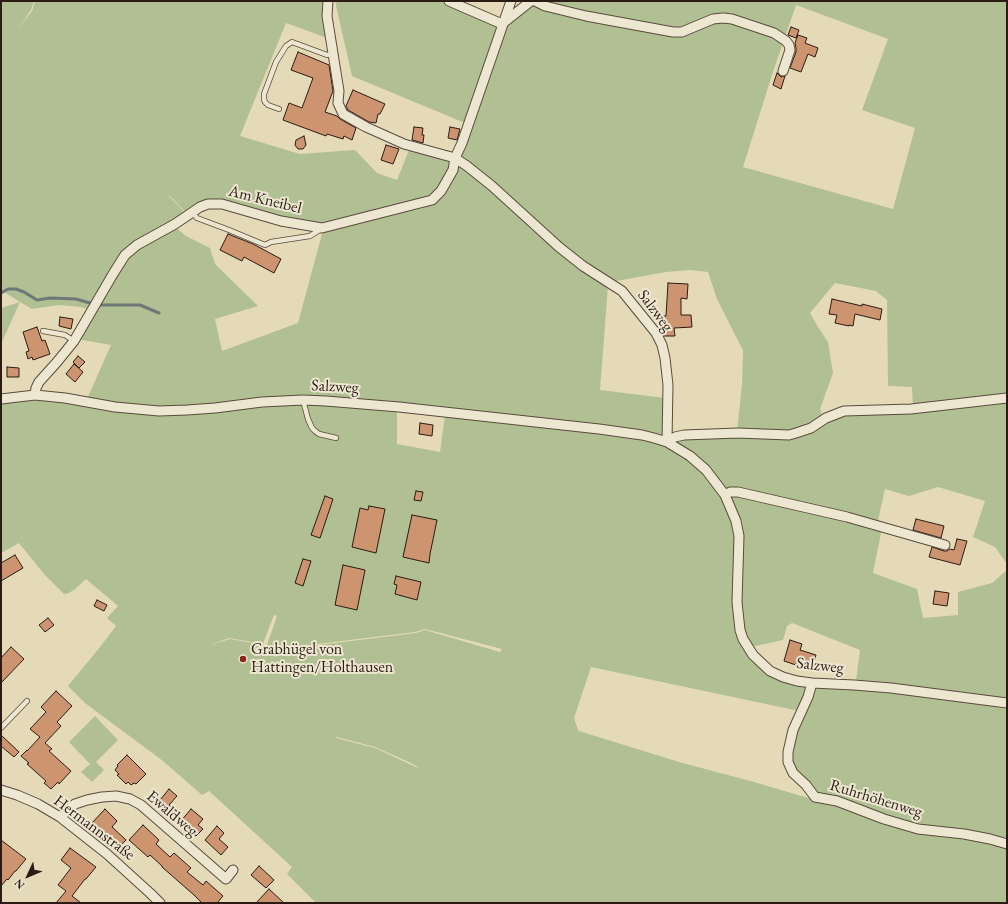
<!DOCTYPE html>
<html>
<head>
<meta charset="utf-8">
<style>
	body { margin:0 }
	#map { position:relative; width:1008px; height:904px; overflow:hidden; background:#e4dab8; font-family:"EB Garamond",serif }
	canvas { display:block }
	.frame { position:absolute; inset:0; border:2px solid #2c1a14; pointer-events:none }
	.north { position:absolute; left:8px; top:856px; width:40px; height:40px; -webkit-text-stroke:3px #ede7d1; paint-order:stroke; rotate:226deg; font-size:11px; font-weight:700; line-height:16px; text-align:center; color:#2c1a14 }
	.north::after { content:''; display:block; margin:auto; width:14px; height:18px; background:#2c1a14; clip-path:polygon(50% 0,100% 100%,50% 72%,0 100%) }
</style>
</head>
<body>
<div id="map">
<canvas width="1008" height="904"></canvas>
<div class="frame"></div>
<div class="north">N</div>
</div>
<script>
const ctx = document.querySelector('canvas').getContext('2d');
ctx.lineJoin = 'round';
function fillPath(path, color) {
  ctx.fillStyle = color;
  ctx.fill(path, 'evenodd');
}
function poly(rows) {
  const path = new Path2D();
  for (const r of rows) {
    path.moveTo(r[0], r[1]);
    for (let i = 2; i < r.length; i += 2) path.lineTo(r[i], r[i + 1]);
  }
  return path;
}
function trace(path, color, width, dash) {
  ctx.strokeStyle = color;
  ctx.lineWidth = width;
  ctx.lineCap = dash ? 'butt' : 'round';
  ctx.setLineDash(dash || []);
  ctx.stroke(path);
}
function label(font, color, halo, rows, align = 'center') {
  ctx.font = font + ' "EB Garamond",serif';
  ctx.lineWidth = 4;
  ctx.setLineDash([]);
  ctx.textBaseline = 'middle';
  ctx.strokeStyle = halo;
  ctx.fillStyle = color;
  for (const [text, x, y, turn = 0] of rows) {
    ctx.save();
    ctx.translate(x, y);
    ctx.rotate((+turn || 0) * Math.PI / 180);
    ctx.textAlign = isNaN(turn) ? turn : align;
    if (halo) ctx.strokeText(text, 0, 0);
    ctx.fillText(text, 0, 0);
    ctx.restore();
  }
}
fillPath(poly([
	[1,1,34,1,31,10,18,29,32,11,35,1,325,1,327,38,286,23,240,136,300,154,354,150,356,151,377,173,397,180,409,150,447,161,449,163,450,167,440,188,429,198,320,224,283,218,249,207,239,203,221,202,187,214,170,196,168,195,186,214,130,249,91,310,81,307,58,305,32,309,20,302,1,344,1,308,20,302,1,290],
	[335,1,445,1,499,27,465,123,352,76],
	[537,1,1007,1,1007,564,995,547,973,537,985,501,938,487,909,496,885,489,877,525,721,487,674,441,682,439,789,436,845,413,913,407,912,387,888,386,887,300,876,291,835,283,810,313,818,327,828,342,833,373,820,409,824,418,795,432,737,432,742,384,743,350,730,325,717,299,708,272,691,270,666,272,616,281,608,286,600,390,665,398,665,432,662,434,560,420,326,397,300,396,259,398,187,406,159,407,130,405,87,399,111,345,77,339,130,252,175,227,186,236,210,248,215,264,258,306,215,319,222,351,298,323,322,234,327,230,423,208,434,202,442,196,451,182,457,167,462,151,506,23],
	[796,5,888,39,862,110,915,128,893,209,743,167,772,75],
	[35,400,64,403,129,412,305,403,397,410,397,444,440,452,445,415,557,425,668,442,703,472,721,498,730,498,737,492,882,528,873,573,917,589,923,618,958,615,958,592,992,583,1007,570,1007,703,856,681,860,650,792,623,787,626,783,640,751,647,743,630,734,564,732,608,737,631,745,648,800,686,809,688,799,711,591,667,574,718,578,730,579,731,679,762,754,782,852,811,907,829,1007,842,1007,903,316,903,287,874,292,867,209,791,202,795,163,761,85,703,68,686,100,647,116,626,107,618,118,606,86,579,75,589,69,593,64,594,44,574,19,543,1,553,1,404,5,402],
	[274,615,277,616,267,645,285,648,415,632,425,629,502,649,500,652,425,630,416,633,286,649,230,639,210,645,229,638,263,644],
	[337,737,375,747,411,763,420,769,375,748,336,738],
	[815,687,890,690,933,696,1007,709,1007,838,906,823,820,797,795,772,791,760,798,725],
	[95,716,118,740,96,762,104,770,92,782,81,772,90,764,69,742]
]), '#b0c092');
trace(poly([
	[1,293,8,289,16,289,24,292,37,300,50,298,76,299,90,303],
	[101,305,140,305,159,313]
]), '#6f7878', 3);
const building = poly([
	[791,27,799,30,796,38,788,35,791,27],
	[798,35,807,38,805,43,818,48,815,57,808,54,801,72,790,68,796,52,796,48,795,43,798,35],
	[298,52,329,65,333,91,325,112,337,116,340,119,356,128,352,140,344,136,343,139,327,134,326,136,283,120,289,103,302,108,313,78,291,70,298,52],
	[777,73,781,77,785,76,781,89,773,85,777,73],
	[353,90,385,104,380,114,378,114,376,123,369,122,348,110,346,106,353,90],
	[414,127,423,128,422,135,424,135,423,143,412,140,414,127],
	[450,127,460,129,457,140,448,138,450,127],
	[304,136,306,145,303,149,298,149,295,145,296,140,304,136],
	[386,145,399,149,393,164,381,160,386,145],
	[228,234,253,244,281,259,274,273,244,257,242,261,220,250,228,234],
	[668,283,688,284,687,299,681,298,681,315,691,315,692,327,674,328,675,336,664,336,662,331,661,316,666,316,668,283],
	[832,299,862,306,862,304,882,309,880,320,855,314,853,326,849,325,849,326,835,323,837,315,829,314,832,299],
	[60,317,73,319,71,329,59,326,60,317],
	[37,327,42,341,45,340,50,354,33,360,32,357,28,359,26,352,29,351,23,332,37,327],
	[78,356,85,362,79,368,73,362,78,356],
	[74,364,83,372,75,382,66,374,74,364],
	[7,367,19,368,19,377,7,377,7,367],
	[420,423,433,425,432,436,419,434,420,423],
	[416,491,423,492,421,501,414,500,416,491],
	[325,496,333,499,320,538,311,535,325,496],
	[369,506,385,509,376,553,352,547,360,508,368,510,369,506],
	[412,515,437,520,430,554,429,563,403,557,412,515],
	[916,519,944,526,941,538,913,530,916,519],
	[957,539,967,541,960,565,929,557,932,547,944,551,947,551,950,549,954,550,957,539],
	[15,555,23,568,1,581,1,563,15,555],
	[303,559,311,561,303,586,295,583,303,559],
	[343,565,365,570,357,610,335,605,343,565],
	[396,576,421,582,417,600,395,594,397,585,394,584,396,576],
	[935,591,949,593,947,606,933,604,935,591],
	[97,600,107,605,104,611,94,606,97,600],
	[48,618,54,625,45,632,39,625,48,618],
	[790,640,802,644,800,650,816,655,812,668,796,663,796,665,784,661,790,640],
	[11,647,24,659,1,683,1,658,11,647],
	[56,691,72,706,57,722,61,726,45,743,52,749,49,751,71,771,59,784,58,782,51,789,44,783,46,781,27,764,29,763,21,756,27,750,27,751,40,737,30,729,46,712,41,707,56,691],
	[1,735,19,752,14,757,1,746,1,735],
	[127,755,146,774,136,784,134,783,131,785,128,782,126,784,117,775,119,774,115,770,118,766,117,765,127,755],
	[169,789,177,796,169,805,177,811,171,818,156,805,169,789],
	[105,809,117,821,112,827,126,840,120,846,111,838,109,840,91,824,105,809],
	[191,809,203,819,198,825,203,829,196,836,180,822,191,809],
	[143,825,159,840,156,844,170,857,174,853,191,868,187,872,203,885,206,881,223,896,217,903,202,903,194,895,162,867,162,866,150,855,148,857,129,840,143,825],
	[217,826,224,833,219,839,228,847,221,855,205,840,217,826],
	[1,840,26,859,16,871,15,871,8,880,7,879,1,886,1,840],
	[70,848,96,867,86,879,85,879,72,896,81,903,56,903,66,891,58,885,71,868,61,860,70,848],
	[259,866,274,880,266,888,251,875,259,866],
	[269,889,284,903,256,903,269,889]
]);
fillPath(building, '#cd956f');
trace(building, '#2c1a14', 1);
const lane = poly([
	[279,109,268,105,265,102,264,99,264,94,276,62,286,46,292,42,327,55,333,54],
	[192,212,197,218,229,230,265,245,271,242,310,236,321,229],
	[43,331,65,335,74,341],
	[303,400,308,419,312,428,315,431,319,434,336,438],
	[1,728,27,701]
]);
const street = poly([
	[328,1,327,16,339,91,338,103,343,114,366,127,404,144,455,158,467,166,492,186,559,247,583,266,622,291,656,333,662,345,665,358,668,385,667,442],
	[449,1,502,24,531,1],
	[535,1,545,6,586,16,673,32,682,32,689,29,713,19,723,18,732,19,774,33,786,41,789,45,790,50,783,71],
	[35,395,36,388,39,382,57,362,74,341,113,274,125,255,137,245,175,224,200,207,208,204,222,204,281,221,322,228,432,200,441,191,453,170,455,158,462,143,511,1],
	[1,399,35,395,65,398,115,407,159,411,187,410,215,408,262,402,303,400,326,401,399,407,599,429,642,435,654,438,667,442,690,456,706,470,725,495,736,521,739,536,737,602,740,630,743,639,753,655,770,671,783,677,797,681,812,683,854,685,891,688,1007,703],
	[667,442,675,437,684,435,738,433,789,435,796,433,811,428,826,418,844,411,911,409,1007,398],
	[725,495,730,492,738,492,847,517,945,545],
	[812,683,808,697,793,730,788,752,788,762,793,773,806,785,815,797,837,801,884,819,918,829,964,834,990,839,1007,844],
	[1,790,17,795,38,804,60,817,107,854,150,893,160,903],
	[60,817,75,804,87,800,102,797,116,796,130,799,141,805,226,879,233,870]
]);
trace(lane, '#5a4a3d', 6);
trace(street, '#5a4a3d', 11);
trace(lane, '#ede7d1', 4.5);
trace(street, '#ede7d1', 9);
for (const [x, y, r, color] of [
	[243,659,4,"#8f2418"]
]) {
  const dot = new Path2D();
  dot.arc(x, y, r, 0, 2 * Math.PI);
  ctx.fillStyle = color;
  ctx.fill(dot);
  trace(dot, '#ede7d1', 1.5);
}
label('16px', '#2c1a14', '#ede7d1', [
	["Am Kneibel",265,200,14],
	["Salzweg",655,311,53],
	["Salzweg",335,387,3],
	["Salzweg",820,666,6],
	["Ruhrhöhenweg",876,799,17],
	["Ewaldweg",172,814,40],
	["Hermannstraße",94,828,37]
]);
label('16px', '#2c1a14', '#ede7d1', [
	["Grabhügel von",251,650],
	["Hattingen/Holthausen",251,668]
], 'left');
</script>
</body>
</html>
